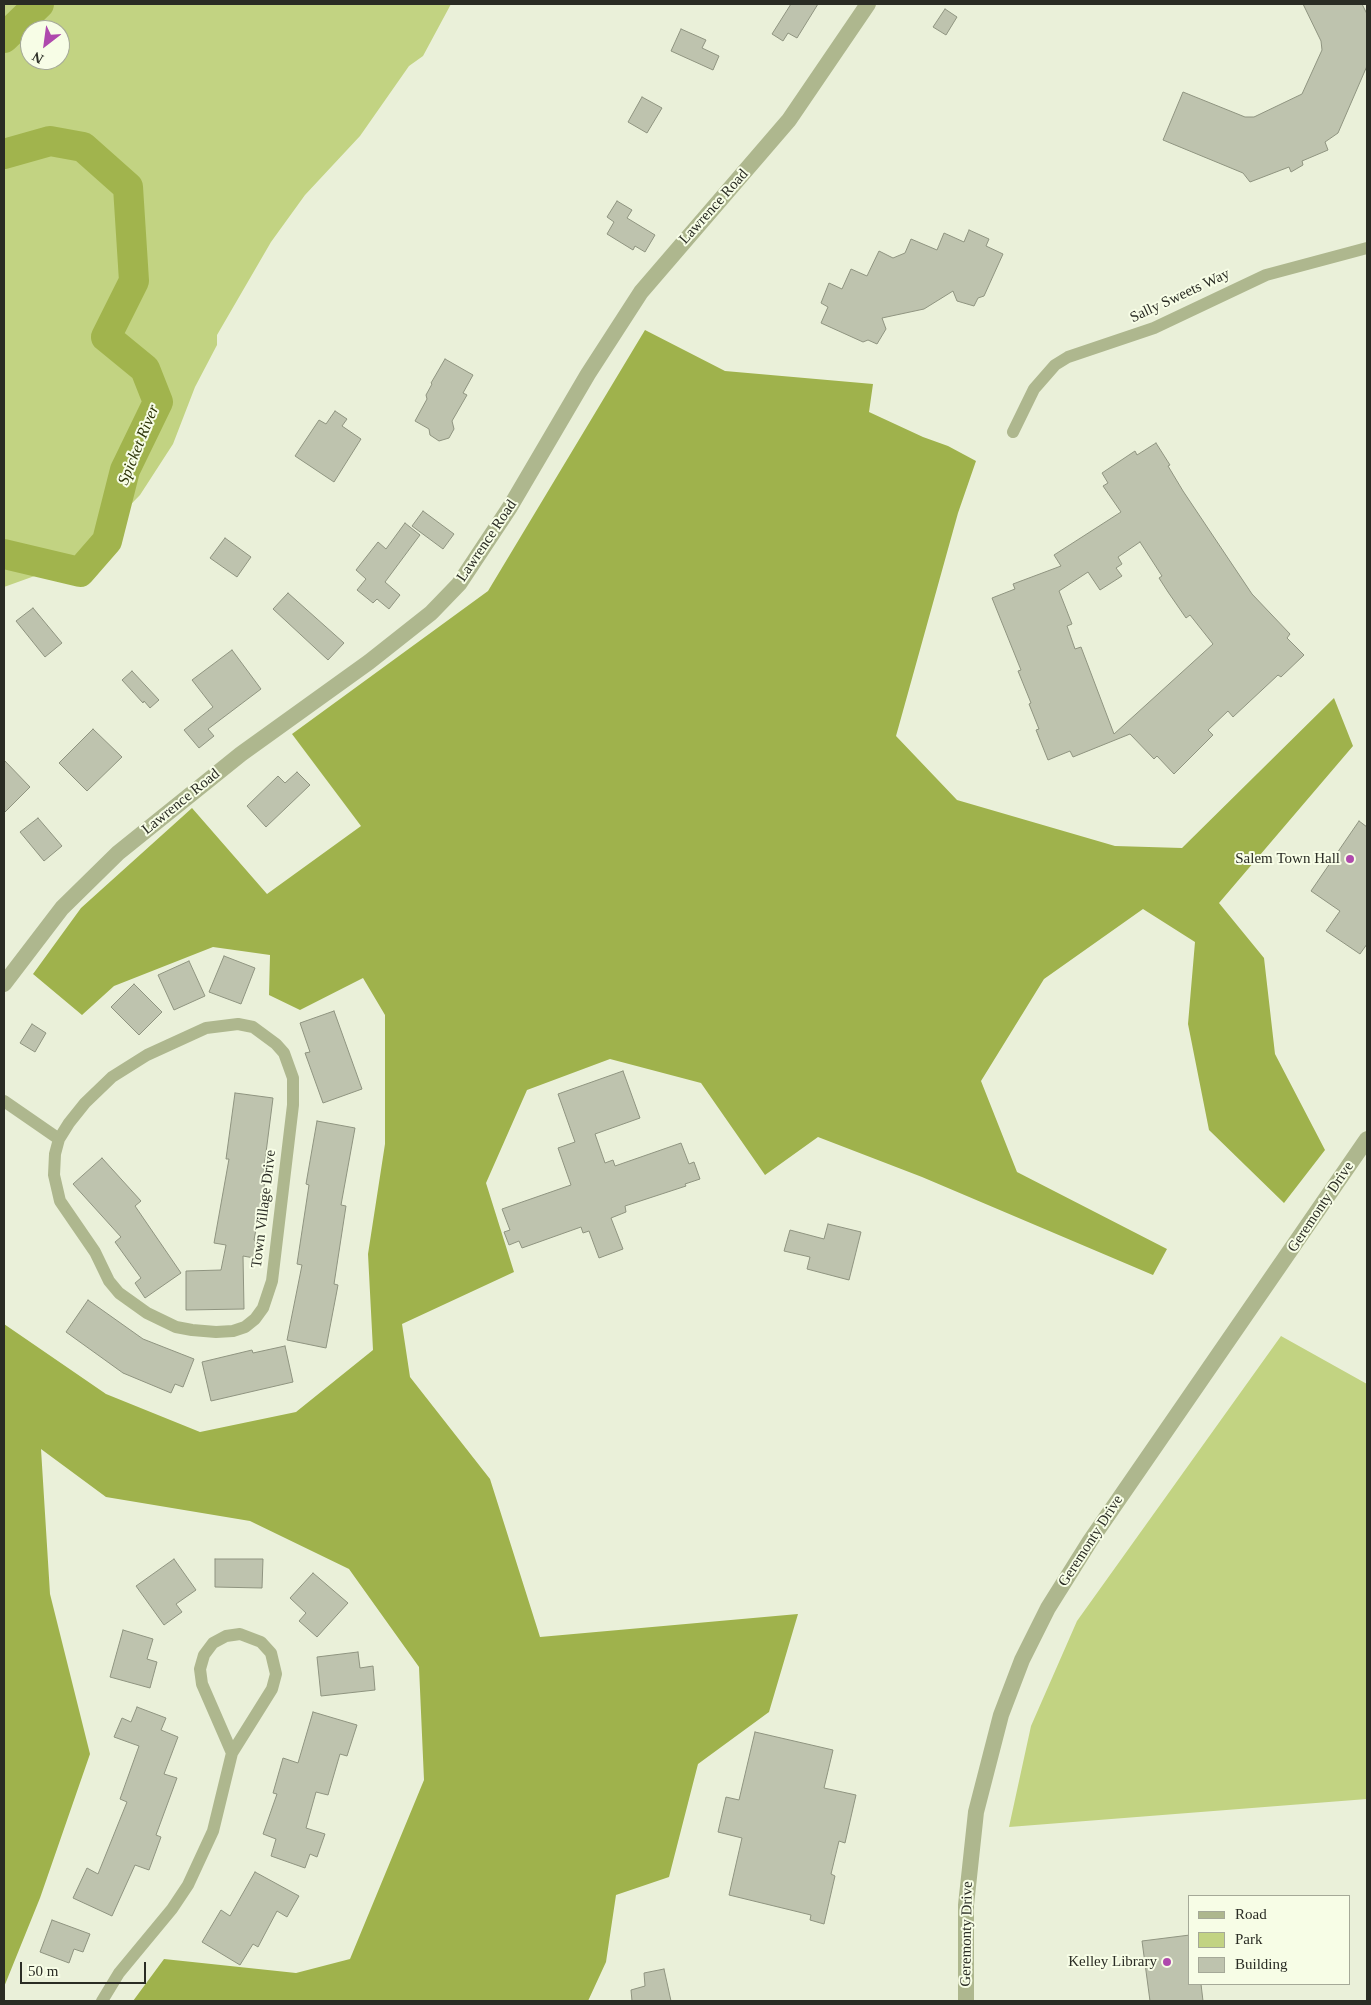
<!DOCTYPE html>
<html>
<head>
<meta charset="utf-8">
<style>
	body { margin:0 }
	#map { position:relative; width:1371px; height:2005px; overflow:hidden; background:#eaf0d9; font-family:"Times New Roman",serif }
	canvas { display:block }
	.frame { position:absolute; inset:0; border:5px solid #2a2c24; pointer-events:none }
	.legend { position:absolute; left:1188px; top:1895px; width:162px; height:90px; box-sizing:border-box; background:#f7fde6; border:1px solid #a5a998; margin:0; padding:6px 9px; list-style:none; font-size:15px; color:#2a2c24 }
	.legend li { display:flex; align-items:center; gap:10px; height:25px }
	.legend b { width:25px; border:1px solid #a5a998 }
	.north { position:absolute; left:20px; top:20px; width:50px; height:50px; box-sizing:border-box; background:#f7fde6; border:1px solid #a5a998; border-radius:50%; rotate:210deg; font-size:14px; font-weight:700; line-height:20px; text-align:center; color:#2a2c24 }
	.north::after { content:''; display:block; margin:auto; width:18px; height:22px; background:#af49ad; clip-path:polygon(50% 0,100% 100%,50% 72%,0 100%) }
	.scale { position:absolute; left:20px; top:1962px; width:126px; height:22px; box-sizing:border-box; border:2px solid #2a2c24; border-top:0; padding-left:6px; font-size:15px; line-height:18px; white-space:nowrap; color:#2a2c24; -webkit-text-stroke:4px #f7fde6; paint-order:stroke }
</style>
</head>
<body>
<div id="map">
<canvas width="1371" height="2005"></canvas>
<div class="frame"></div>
<ul class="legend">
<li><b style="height:6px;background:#aeb78e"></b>Road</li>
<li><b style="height:14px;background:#c2d382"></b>Park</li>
<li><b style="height:14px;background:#bec3ae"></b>Building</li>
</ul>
<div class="north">N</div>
<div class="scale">50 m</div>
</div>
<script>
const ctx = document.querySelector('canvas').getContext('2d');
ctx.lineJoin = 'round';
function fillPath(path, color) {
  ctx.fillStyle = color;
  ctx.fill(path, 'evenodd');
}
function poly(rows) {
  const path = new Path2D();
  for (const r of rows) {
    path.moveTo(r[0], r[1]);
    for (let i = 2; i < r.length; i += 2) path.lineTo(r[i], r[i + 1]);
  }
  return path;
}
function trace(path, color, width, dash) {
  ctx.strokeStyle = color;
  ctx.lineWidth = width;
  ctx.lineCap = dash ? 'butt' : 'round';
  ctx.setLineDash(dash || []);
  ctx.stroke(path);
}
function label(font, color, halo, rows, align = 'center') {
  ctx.font = font + ' "Times New Roman",serif';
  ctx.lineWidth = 4;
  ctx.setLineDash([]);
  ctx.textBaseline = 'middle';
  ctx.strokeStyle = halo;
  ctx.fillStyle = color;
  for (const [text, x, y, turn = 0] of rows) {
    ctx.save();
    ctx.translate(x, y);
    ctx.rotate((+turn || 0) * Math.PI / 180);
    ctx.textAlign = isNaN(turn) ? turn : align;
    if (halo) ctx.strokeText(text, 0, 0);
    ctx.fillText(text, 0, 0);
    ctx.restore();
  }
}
fillPath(poly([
	[4,4,451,4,423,56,409,66,360,136,305,195,271,242,217,335,217,345,195,387,173,444,140,495,97,539,68,564,4,587],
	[30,30,60,30,60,60,30,60],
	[1281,1336,1367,1384,1367,1799,1009,1827,1031,1726,1077,1621]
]), '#c2d382');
fillPath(poly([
	[645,330,725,371,873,384,869,412,923,437,948,446,976,461,958,513,896,736,957,800,1115,846,1182,848,1334,698,1353,746,1219,903,1264,958,1275,1054,1325,1150,1284,1203,1209,1130,1188,1024,1195,942,1143,909,1044,979,981,1081,1017,1172,1167,1249,1153,1275,922,1177,818,1137,765,1175,701,1083,610,1059,527,1090,486,1183,514,1272,402,1324,410,1377,490,1479,540,1637,798,1614,769,1712,698,1764,669,1877,616,1895,606,1962,588,2001,133,2001,164,1959,296,1973,350,1959,424,1780,419,1667,349,1569,250,1521,106,1497,41,1449,50,1594,90,1754,40,1898,4,1987,4,1324,106,1394,200,1432,296,1412,373,1350,368,1254,385,1144,385,1015,363,978,300,1010,269,995,270,955,213,947,114,986,82,1015,33,974,81,908,192,808,267,894,361,826,292,734,488,591]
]), '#9fb24c');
trace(poly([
	[4,38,39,4],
	[4,154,50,141,83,147,128,187,134,281,106,337,145,369,158,402,125,470,107,541,80,572,4,554]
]), '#a1b44d', 30);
const building = poly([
	[791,4,818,4,797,38,788,33,783,41,772,34,791,4],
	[1303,4,1362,4,1367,14,1367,66,1338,133,1325,142,1328,150,1302,161,1303,165,1291,172,1289,167,1250,182,1243,173,1163,140,1183,92,1245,117,1254,117,1302,94,1322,50,1321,41,1303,4],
	[945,9,957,17,946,35,933,27,945,9],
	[681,29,706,40,702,48,719,56,713,70,671,51,681,29],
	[642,97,662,108,647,133,628,122,642,97],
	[617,201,632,210,627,218,655,235,645,252,635,246,633,250,607,234,614,222,607,217,617,201],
	[969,230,989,239,986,246,1003,254,984,296,978,298,974,306,957,301,953,291,924,309,882,318,886,329,877,344,868,340,863,342,821,323,828,307,821,303,829,283,842,289,851,269,867,276,879,251,893,258,905,253,911,239,937,250,944,233,964,242,969,230],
	[445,359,473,375,463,393,467,395,452,421,454,429,449,438,439,441,430,435,429,429,415,421,427,399,426,395,432,384,431,383,445,359],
	[335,411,347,419,342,426,361,439,334,482,295,456,319,420,326,424,335,411],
	[1156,443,1170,465,1168,466,1183,491,1252,594,1290,634,1287,638,1304,655,1281,677,1278,675,1233,717,1228,711,1208,730,1213,735,1174,774,1157,756,1154,759,1130,734,1073,757,1070,751,1048,760,1036,730,1039,729,1029,704,1031,703,1018,671,1021,670,992,598,1015,589,1013,584,1061,566,1054,555,1121,512,1103,486,1108,483,1102,473,1135,451,1137,455,1156,443],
	[1140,542,1162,576,1159,578,1168,592,1186,618,1190,615,1213,644,1114,734,1081,647,1075,649,1067,626,1072,624,1059,591,1088,572,1100,590,1122,576,1116,568,1122,564,1118,557,1140,542],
	[423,511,454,534,443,549,412,526,423,511],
	[405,523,420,535,385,582,400,595,389,609,377,599,373,603,357,590,366,579,356,570,378,542,386,549,405,523],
	[225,538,251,557,237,577,210,558,225,538],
	[288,593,344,643,328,660,273,609,288,593],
	[33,608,62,643,45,657,16,621,33,608],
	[232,650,261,689,208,729,214,736,199,748,184,730,213,707,192,680,232,650],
	[132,671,159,700,150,708,144,701,143,703,122,680,132,671],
	[93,729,122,757,87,791,59,763,93,729],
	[4,760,30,787,4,813,4,760],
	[297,772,310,785,266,827,247,806,278,776,285,783,297,772],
	[38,818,62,846,44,861,20,832,38,818],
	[1359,821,1367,827,1367,944,1360,954,1326,931,1340,911,1311,891,1359,821],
	[224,956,255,968,241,1004,209,992,224,956],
	[189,961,205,996,174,1010,158,975,189,961],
	[134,984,162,1012,139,1035,111,1007,134,984],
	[334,1011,362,1089,323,1103,305,1053,310,1052,300,1023,334,1011],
	[32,1024,46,1033,35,1052,20,1043,32,1024],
	[623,1071,640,1118,595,1134,605,1163,613,1160,615,1166,681,1143,689,1164,694,1162,700,1179,685,1184,686,1186,625,1206,626,1212,611,1218,623,1249,599,1258,589,1231,583,1233,581,1227,522,1248,519,1241,509,1245,504,1232,510,1230,502,1209,571,1185,558,1148,575,1142,558,1094,623,1071],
	[235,1093,273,1098,263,1176,266,1176,254,1240,257,1241,254,1258,243,1256,244,1309,186,1310,186,1271,221,1270,226,1245,214,1243,229,1159,226,1159,235,1093],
	[317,1121,355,1128,341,1205,346,1206,334,1284,338,1285,326,1348,287,1340,302,1265,297,1264,309,1185,306,1184,317,1121],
	[102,1158,141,1201,135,1206,181,1273,145,1298,135,1283,141,1278,115,1242,121,1237,73,1184,102,1158],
	[828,1224,861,1232,849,1280,807,1269,810,1257,784,1251,790,1230,824,1239,828,1224],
	[88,1300,143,1339,194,1359,183,1387,175,1384,171,1393,123,1373,66,1332,88,1300],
	[285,1346,293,1382,211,1401,202,1362,252,1350,253,1353,285,1346],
	[174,1559,196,1590,176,1604,182,1612,164,1625,136,1586,174,1559],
	[215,1559,263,1559,262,1588,215,1587,215,1559],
	[313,1573,348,1603,317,1637,299,1621,306,1613,290,1598,313,1573],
	[123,1630,153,1639,147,1659,157,1662,150,1688,110,1677,123,1630],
	[358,1652,360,1668,373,1666,375,1690,321,1696,317,1657,358,1652],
	[137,1707,166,1718,161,1730,178,1737,164,1774,177,1778,156,1835,161,1837,149,1870,135,1865,112,1916,73,1898,87,1868,98,1874,127,1802,120,1799,139,1746,114,1737,122,1718,131,1722,137,1707],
	[313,1712,357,1725,347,1756,340,1754,328,1795,316,1792,306,1828,325,1834,317,1857,310,1854,305,1868,271,1856,276,1839,263,1834,277,1794,273,1793,283,1758,298,1763,313,1712],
	[755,1732,833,1750,824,1788,856,1795,845,1843,839,1841,831,1874,835,1876,824,1924,810,1920,811,1915,729,1895,742,1838,718,1832,726,1797,739,1800,755,1732],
	[255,1872,299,1896,287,1917,277,1911,258,1947,253,1944,240,1965,202,1942,221,1910,230,1916,255,1872],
	[52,1920,90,1934,83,1952,74,1949,69,1963,40,1952,52,1920],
	[1190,1935,1190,1984,1201,1984,1203,2001,1150,2001,1142,1941,1190,1935],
	[664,1969,671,2001,632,2001,631,1990,645,1986,644,1973,664,1969]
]);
fillPath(building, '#bec3ae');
trace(building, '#8f9480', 1);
trace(poly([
	[1013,432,1034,389,1055,365,1068,357,1154,328,1266,275,1367,248],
	[238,1024,253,1027,276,1044,284,1053,293,1078,293,1105,272,1281,263,1308,255,1319,245,1327,233,1331,216,1332,192,1330,176,1327,147,1313,119,1293,109,1281,95,1252,60,1201,54,1175,55,1154,59,1139,69,1123,85,1103,112,1077,147,1055,206,1028,238,1024],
	[4,1101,59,1139],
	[102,2001,119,1973,172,1909,188,1885,213,1831,232,1753,272,1689,276,1674,271,1653,261,1642,240,1634,226,1636,213,1643,204,1655,200,1669,202,1684,232,1753]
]), '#aeb78e', 12);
trace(poly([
	[4,984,62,908,118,853,241,754,369,662,431,613,459,584,510,507,588,374,641,292,789,120,868,4],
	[966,2001,966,1905,976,1812,1001,1715,1022,1660,1048,1608,1090,1541,1367,1139]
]), '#aeb78e', 16);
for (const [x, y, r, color] of [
	[1350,859,5,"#af49ad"],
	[1167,1962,5,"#af49ad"]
]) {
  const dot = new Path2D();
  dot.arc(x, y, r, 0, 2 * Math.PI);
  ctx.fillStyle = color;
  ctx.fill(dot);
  trace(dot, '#f7fde6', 2);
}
label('15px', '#2a2c24', '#f7fde6', [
	["Lawrence Road",714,207,-48],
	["Sally Sweets Way",1180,296,-25],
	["Lawrence Road",487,541,-56],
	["Lawrence Road",181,802,-39],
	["Geremonty Drive",1321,1207,-56],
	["Town Village Drive",264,1209,-83],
	["Geremonty Drive",1091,1541,-57],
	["Geremonty Drive",967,1934,-89]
]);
label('15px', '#2a2c24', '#f7fde6', [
	["Salem Town Hall",1340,859],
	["Kelley Library",1157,1962]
], 'right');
label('italic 16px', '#2c3307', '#f7fde6', [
	["Spicket River",139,445,-68]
]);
</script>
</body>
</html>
